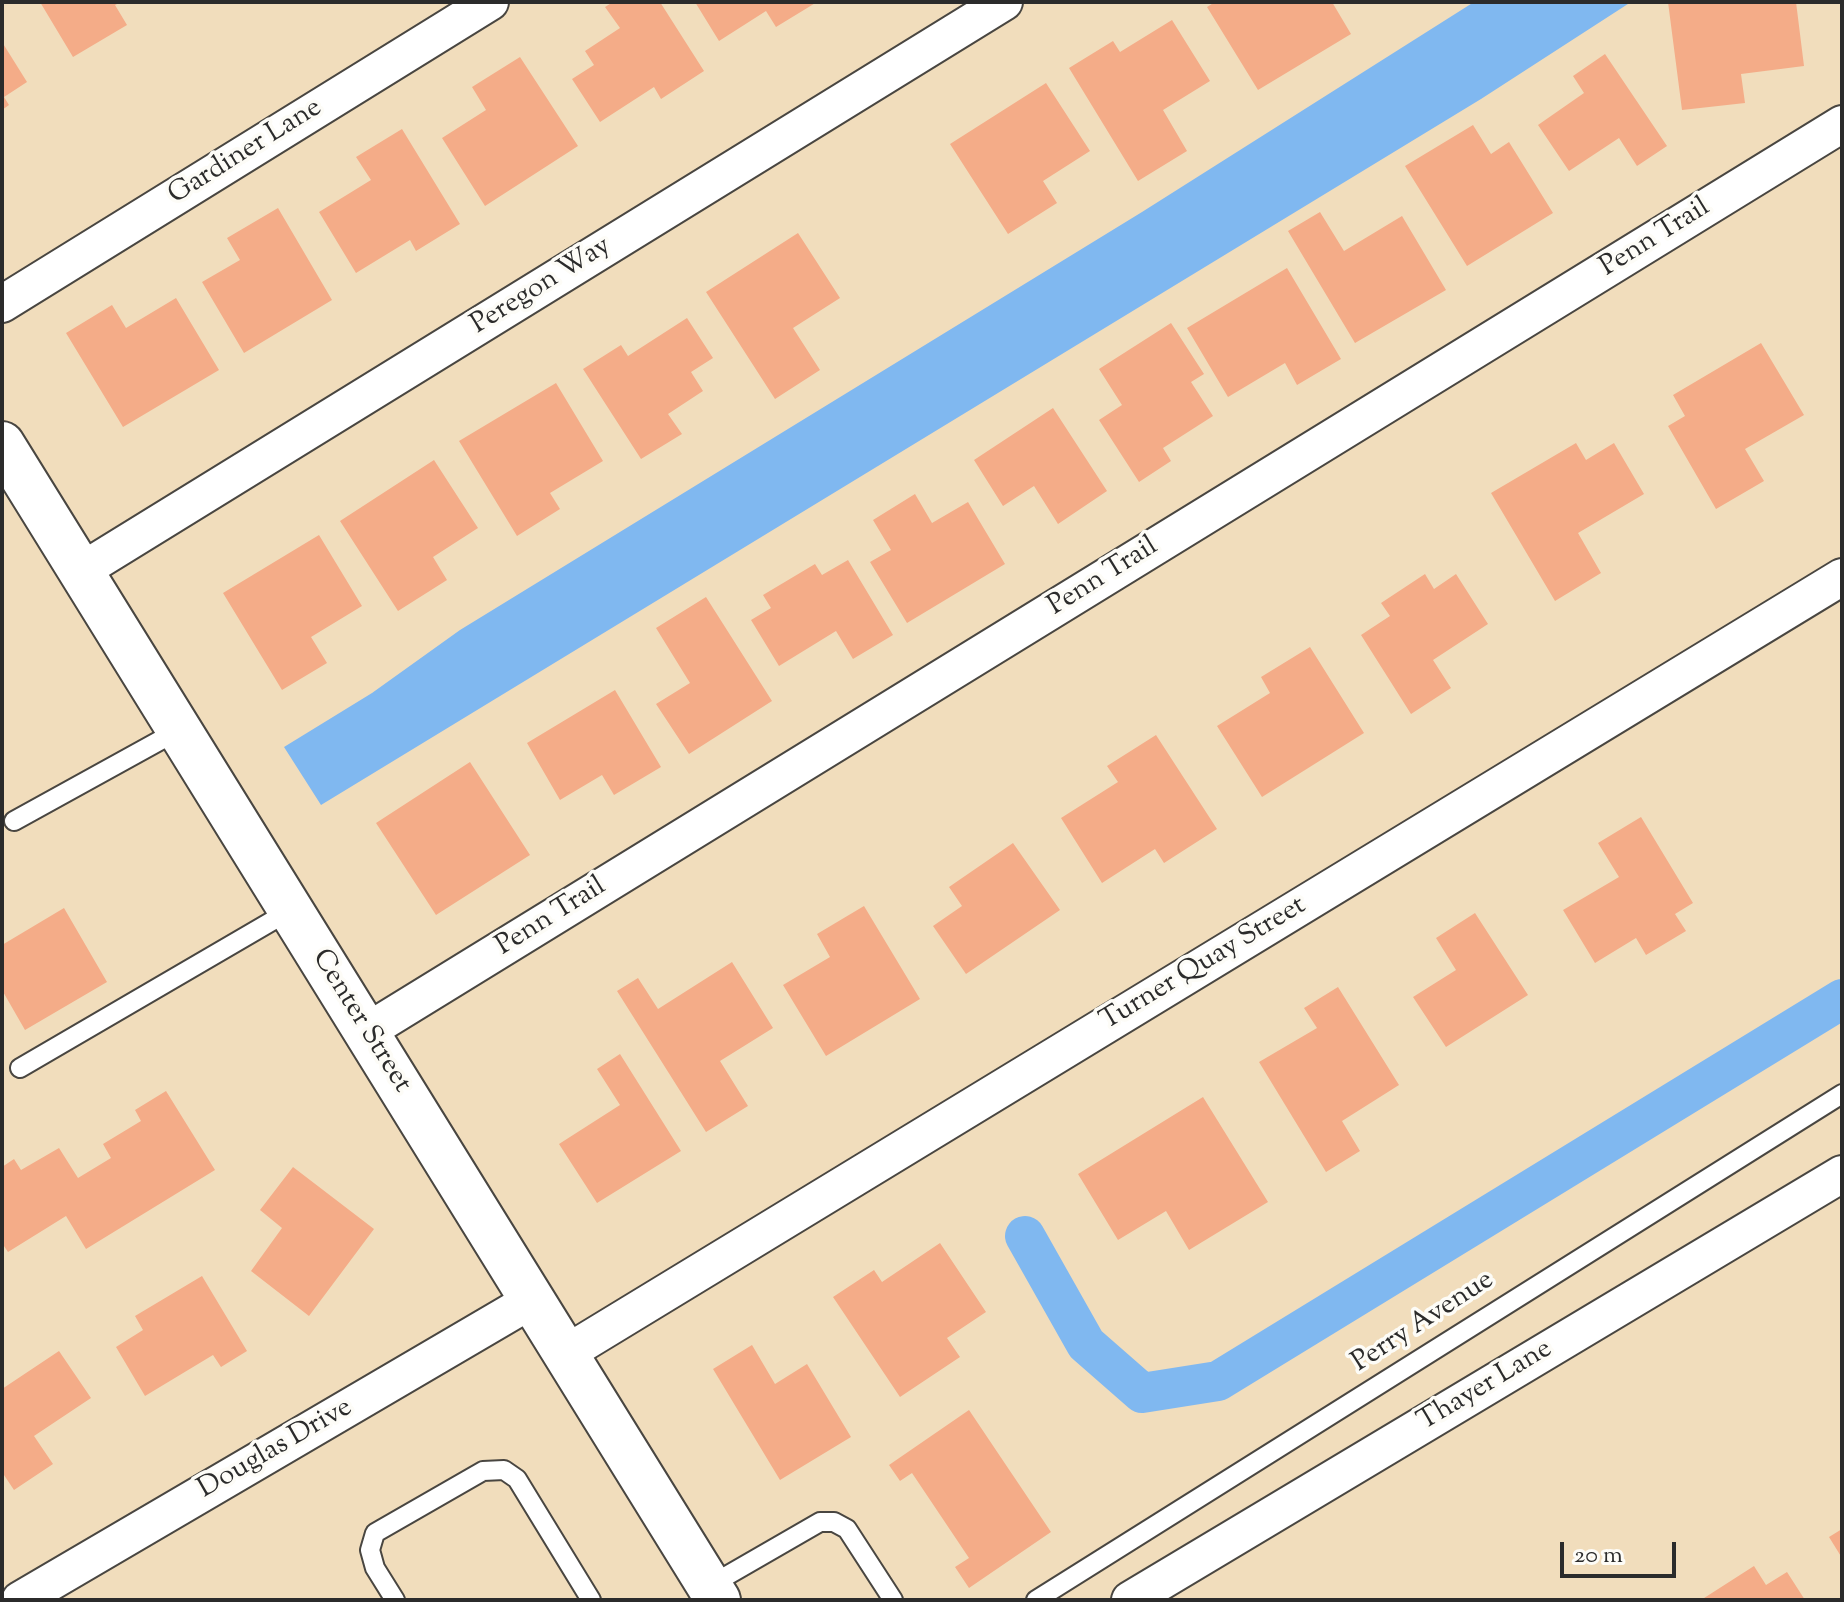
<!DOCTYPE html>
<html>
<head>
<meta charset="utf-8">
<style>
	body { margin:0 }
	#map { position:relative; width:1844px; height:1602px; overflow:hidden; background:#f1ddbc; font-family:"Sorts Mill Goudy",serif }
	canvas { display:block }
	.frame { position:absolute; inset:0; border:4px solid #2b2b2b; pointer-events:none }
	.scale { position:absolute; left:1560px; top:1542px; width:116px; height:36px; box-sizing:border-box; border:4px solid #2b2b2b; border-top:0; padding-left:10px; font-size:24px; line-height:28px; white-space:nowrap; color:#2b2b2b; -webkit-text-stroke:6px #fdfcf7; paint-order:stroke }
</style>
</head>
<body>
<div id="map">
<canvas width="1844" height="1602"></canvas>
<div class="frame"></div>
<div class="scale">20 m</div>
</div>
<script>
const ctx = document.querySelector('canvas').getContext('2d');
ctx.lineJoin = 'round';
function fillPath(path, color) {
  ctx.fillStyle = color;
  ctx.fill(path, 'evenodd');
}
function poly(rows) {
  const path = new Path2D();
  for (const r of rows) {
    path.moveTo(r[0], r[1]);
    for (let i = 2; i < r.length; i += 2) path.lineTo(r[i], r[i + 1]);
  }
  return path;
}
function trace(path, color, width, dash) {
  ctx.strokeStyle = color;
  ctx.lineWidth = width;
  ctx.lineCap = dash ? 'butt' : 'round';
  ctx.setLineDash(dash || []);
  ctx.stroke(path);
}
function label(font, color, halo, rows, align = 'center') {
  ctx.font = font + ' "Sorts Mill Goudy",serif';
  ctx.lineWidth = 7;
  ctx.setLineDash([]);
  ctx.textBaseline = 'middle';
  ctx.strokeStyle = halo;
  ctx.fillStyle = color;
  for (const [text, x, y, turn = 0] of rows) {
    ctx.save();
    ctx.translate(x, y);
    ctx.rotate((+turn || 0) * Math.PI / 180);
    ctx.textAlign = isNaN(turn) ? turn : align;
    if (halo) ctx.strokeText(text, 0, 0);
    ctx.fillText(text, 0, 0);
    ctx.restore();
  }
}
fillPath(poly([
	[1474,2,1631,2,1481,99,321,805,284,747,372,693,460,630,1142,212]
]), '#80b8f0');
trace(poly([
	[1025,1236,1086,1344,1142,1393,1218,1381,1842,999]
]), '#80b8f0', 40);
fillPath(poly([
	[40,2,121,2,115,5,127,25,73,57],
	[613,2,660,2,704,71,661,99,654,87,600,122,572,79,594,65,585,51,620,28,605,7],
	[695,2,817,2,776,27,766,11,719,41],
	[1215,2,1332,2,1351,34,1258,90,1207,7],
	[1668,2,1796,2,1804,66,1741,74,1745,103,1682,110],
	[1172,20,1210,81,1163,110,1187,151,1138,181,1069,68,1113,41,1120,52],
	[2,42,27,82,4,97,9,105,2,110],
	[1605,54,1667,146,1637,166,1619,138,1569,171,1538,125,1584,93,1573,76],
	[520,57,578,146,485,206,442,138,486,110,472,87],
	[1046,83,1090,151,1043,181,1057,203,1008,234,950,144],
	[1473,125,1491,154,1509,142,1553,213,1467,266,1405,166],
	[402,129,460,224,416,251,410,240,356,273,319,212,371,180,356,157],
	[278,208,332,300,244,353,202,282,240,260,227,238],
	[1320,212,1344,251,1402,216,1446,290,1355,343,1288,231],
	[798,233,840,298,793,328,820,370,775,399,706,292],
	[1287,268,1341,359,1297,385,1285,363,1228,397,1187,328],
	[176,298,219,370,123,427,66,333,112,305,126,328],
	[687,318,713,358,691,372,703,391,668,414,682,434,641,459,583,369,621,345,628,356],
	[1171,323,1204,374,1191,382,1213,416,1163,448,1171,461,1139,482,1099,420,1122,405,1099,369],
	[1761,343,1804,415,1745,449,1764,481,1716,509,1668,426,1685,416,1673,395],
	[556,383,603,461,550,493,560,509,517,536,459,441],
	[1053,408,1107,491,1058,524,1034,486,1003,506,974,460],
	[1576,443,1586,460,1614,443,1644,494,1578,533,1601,573,1555,601,1491,493],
	[434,460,478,528,433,557,447,580,398,611,340,521],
	[915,494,932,523,968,502,1005,564,907,623,870,562,891,550,873,520],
	[319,535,362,606,311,637,327,663,282,690,223,593],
	[848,560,893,635,853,659,836,631,779,666,751,620,771,608,763,595,815,564,822,575],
	[1425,574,1434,589,1456,574,1488,624,1433,660,1451,688,1411,714,1361,635,1390,616,1381,603],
	[706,597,772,701,689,754,656,704,690,683,656,628],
	[1310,647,1364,733,1262,797,1217,726,1270,693,1261,677],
	[615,690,661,767,614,795,602,775,560,800,527,743],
	[1156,735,1217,829,1164,863,1155,849,1102,883,1061,818,1118,782,1107,766],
	[470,762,530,855,436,915,376,823],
	[1641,817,1693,903,1675,914,1686,931,1646,955,1636,938,1595,963,1563,910,1619,877,1598,843],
	[1013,843,1060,910,966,974,933,926,962,906,949,887],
	[864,906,920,999,826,1056,783,985,830,957,817,934],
	[64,908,107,982,25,1030,2,990,2,945],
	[1475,913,1528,995,1446,1047,1413,997,1456,970,1436,938],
	[732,962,773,1028,720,1061,748,1106,706,1132,617,991,638,978,658,1009],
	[1338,987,1399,1085,1342,1121,1360,1151,1326,1172,1259,1062,1317,1028,1304,1008],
	[620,1054,681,1151,597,1203,559,1144,620,1105,597,1069],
	[166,1091,215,1170,86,1249,66,1216,8,1252,2,1243,2,1167,14,1159,21,1170,59,1148,78,1178,111,1158,103,1144,141,1121,135,1110],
	[1203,1097,1268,1202,1189,1250,1166,1211,1118,1240,1078,1174],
	[293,1167,374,1229,309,1316,251,1271,282,1228,260,1210],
	[940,1243,986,1312,947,1338,960,1357,900,1397,833,1297,874,1270,882,1282],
	[202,1276,247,1351,221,1367,213,1355,145,1396,116,1347,143,1330,135,1316],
	[752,1345,775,1384,807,1364,851,1437,780,1480,713,1369],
	[59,1351,91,1398,34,1436,53,1464,14,1490,2,1472,2,1389],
	[969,1410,1051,1532,969,1588,955,1567,969,1558,912,1473,900,1481,889,1465],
	[1842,1529,1842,1558,1829,1537],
	[1754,1566,1766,1585,1787,1572,1805,1600,1701,1600]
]), '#f4ac88');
const lane = poly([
	[14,821,179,730],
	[20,1068,291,910],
	[709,1586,820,1522,834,1522,847,1529,893,1600],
	[395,1600,375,1568,370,1550,375,1533,483,1471,504,1470,517,1479,591,1600],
	[1036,1600,1842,1094]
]);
const street = poly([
	[2,304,490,2],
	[81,571,1004,2],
	[366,1032,1842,124],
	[565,1354,1842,577],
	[20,1600,532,1300],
	[1130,1600,1842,1174]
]);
const secondary = poly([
	[2,444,718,1600]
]);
trace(lane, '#494641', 22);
trace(street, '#494641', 40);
trace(secondary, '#494641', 48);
trace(lane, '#fff', 18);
trace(street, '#fff', 36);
trace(secondary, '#fff', 44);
label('28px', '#2b2b2b', '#fdfcf7', [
	["Gardiner Lane",246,153,-32],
	["Penn Trail",1656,239,-32],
	["Peregon Way",542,287,-32],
	["Penn Trail",1104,578,-32],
	["Penn Trail",552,918,-32],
	["Turner Quay Street",1204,965,-31],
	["Center Street",360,1022,58],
	["Perry Avenue",1424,1323,-33],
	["Thayer Lane",1486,1387,-31],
	["Douglas Drive",276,1450,-30]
]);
</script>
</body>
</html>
